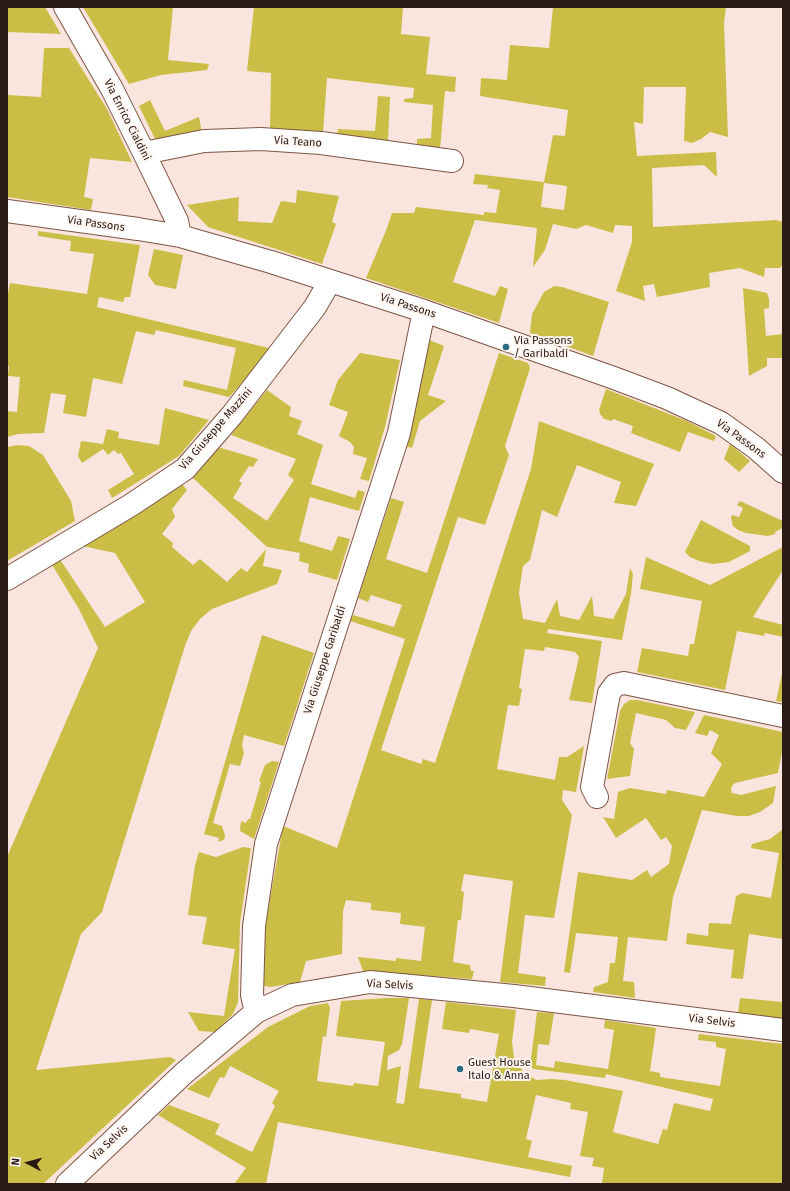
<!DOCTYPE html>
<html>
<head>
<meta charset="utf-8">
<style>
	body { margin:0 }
	#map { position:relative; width:790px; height:1191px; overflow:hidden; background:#f9e5dd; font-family:"Fira Sans",sans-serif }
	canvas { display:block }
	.frame { position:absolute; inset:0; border:8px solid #2b1a13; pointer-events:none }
	.north { position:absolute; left:8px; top:1143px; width:40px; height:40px; -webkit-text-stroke:3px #fff5f1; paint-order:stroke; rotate:276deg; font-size:11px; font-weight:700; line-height:16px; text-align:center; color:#2b1a13 }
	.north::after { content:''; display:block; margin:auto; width:14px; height:18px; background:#2b1a13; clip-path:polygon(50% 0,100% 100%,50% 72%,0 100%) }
</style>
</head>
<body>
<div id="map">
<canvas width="790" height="1191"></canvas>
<div class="frame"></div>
<div class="north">N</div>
</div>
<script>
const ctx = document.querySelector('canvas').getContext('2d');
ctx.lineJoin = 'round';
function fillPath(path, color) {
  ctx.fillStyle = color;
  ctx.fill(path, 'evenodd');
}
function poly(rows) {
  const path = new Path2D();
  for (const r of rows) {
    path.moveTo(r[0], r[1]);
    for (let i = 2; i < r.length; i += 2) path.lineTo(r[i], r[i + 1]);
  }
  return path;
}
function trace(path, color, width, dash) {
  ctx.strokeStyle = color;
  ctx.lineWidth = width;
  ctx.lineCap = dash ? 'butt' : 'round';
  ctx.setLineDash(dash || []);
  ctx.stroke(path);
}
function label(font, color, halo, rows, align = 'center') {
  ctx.font = font + ' "Fira Sans",sans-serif';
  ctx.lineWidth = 4;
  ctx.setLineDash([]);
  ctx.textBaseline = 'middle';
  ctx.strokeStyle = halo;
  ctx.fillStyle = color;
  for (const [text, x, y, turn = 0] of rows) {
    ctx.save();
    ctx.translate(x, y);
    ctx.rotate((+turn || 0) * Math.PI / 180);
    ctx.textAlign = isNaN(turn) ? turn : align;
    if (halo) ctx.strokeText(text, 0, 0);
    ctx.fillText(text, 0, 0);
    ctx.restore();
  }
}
fillPath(poly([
	[7,7,45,7,61,34,7,32],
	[83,7,173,7,168,60,209,64,207,70,161,75,129,84],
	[254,7,403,7,401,34,430,37,426,74,456,77,455,92,445,91,440,149,417,147,417,139,431,138,433,105,404,102,404,99,413,98,414,88,327,78,323,133,270,131,271,73,247,71],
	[553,7,726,7,724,23,728,137,710,132,701,139,692,143,684,141,686,87,644,87,643,124,634,122,637,156,716,152,717,177,704,165,652,168,653,227,776,220,783,222,783,264,780,268,765,268,764,277,740,268,709,273,710,287,657,297,654,284,643,286,645,301,616,291,632,242,632,226,615,225,613,233,586,225,576,229,553,224,545,250,533,267,537,228,475,220,453,282,495,296,500,286,508,289,499,323,366,278,387,228,392,213,414,213,416,207,484,215,484,212,496,213,500,190,487,188,488,185,473,184,475,174,544,182,553,135,565,136,568,110,480,96,481,78,507,80,510,45,549,48],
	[544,183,567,186,564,210,541,207],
	[44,48,69,48,107,109,132,162,90,158,84,197,93,199,91,210,7,197,7,95,41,97],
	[378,96,390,97,388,141,337,134,338,129,375,131],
	[150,100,165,131,199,117,202,133,156,141,139,106],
	[297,190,339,196,332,222,336,224,322,264,208,227,187,205,239,197,238,221,272,223,281,201,296,203],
	[38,231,140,245,130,297,125,297,123,302,99,297,97,307,273,349,229,397,183,386,184,380,227,390,236,348,156,330,154,335,136,331,122,384,93,378,86,417,63,413,66,395,51,393,44,433,18,434,7,437,7,411,17,412,20,377,8,376,9,366,10,366,7,366,7,293,8,293,10,283,87,294,94,254,70,251,71,241,38,236],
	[154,249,183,255,176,289,155,285,148,275],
	[554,286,562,287,609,302,593,356,530,333,532,314,544,292],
	[743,288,767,293,769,299,769,308,764,309,766,336,783,334,783,358,767,358,767,366,749,376],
	[429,340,444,346,428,395,446,401,420,421,412,448,405,446],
	[360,353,400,360,385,427,369,481,360,479,367,458,353,454,354,447,350,442,339,436,348,412,329,405,338,380],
	[499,353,528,363,530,368,505,446,509,455,485,525,458,517,381,750,421,764,423,759,435,763,531,469,539,421,654,464,636,506,614,503,621,482,577,465,557,517,542,510,530,560,523,566,519,593,523,619,545,623,557,599,560,616,579,620,592,596,594,616,613,619,626,594,630,568,633,574,631,594,622,640,548,629,547,633,602,641,592,703,569,700,579,657,575,652,545,647,544,651,525,649,519,688,522,689,519,706,508,705,497,769,555,780,559,757,567,757,584,746,576,792,563,790,562,800,572,815,554,918,525,915,518,973,546,977,545,986,500,982,513,881,464,874,461,891,464,892,461,920,458,920,453,962,470,965,471,971,474,971,472,979,363,971,358,957,396,961,396,958,421,961,425,927,400,924,401,913,371,910,371,903,346,900,343,911,342,954,306,961,300,982,271,987,264,986,262,982,265,927,283,826,337,848,405,639,350,621,353,615,394,627,402,605,371,595,368,602,358,598,391,498,404,502,386,559,427,573],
	[606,389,687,421,716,436,714,441,688,432,680,452,631,433,633,426,613,419,612,421,604,419,600,414,599,410],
	[267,390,291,407,289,416,302,421,297,434,323,445,311,484,355,498,358,490,365,492,359,511,310,497,299,541,332,551,338,536,350,539,337,580,308,572,309,564,299,561,300,553,267,547,193,478,218,447,258,459,253,467,249,466,239,481,242,483,233,498,267,521,294,480,288,475,296,459,231,435],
	[165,408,209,420,179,456,112,498,108,490,134,474,121,453,118,454,114,450,108,455,103,449,82,463,78,456,81,441,103,444,107,429,119,432,118,438,159,445],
	[730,444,750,461,739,472,724,459],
	[18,445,29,446,43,455,71,501,75,521,7,561,7,447],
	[182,484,187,490,172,509,175,517,162,534,173,543,172,547,193,565,200,559,227,582,241,568,247,572,266,549,263,566,282,570,277,584,212,609,200,619,191,631,185,646,102,912,81,934,36,1070,170,1057,176,1060,43,1184,7,1184,7,857,98,648,79,609,51,563,59,558,105,627,145,602,115,553,82,546,114,529],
	[740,501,783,521,783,528,775,532,775,534,768,536,746,533,738,530,733,526,731,518,732,515,739,517,743,508,737,505],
	[701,520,750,546,750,551,729,562,713,564,699,561,690,557,685,552],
	[783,547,783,570,753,617,783,625,783,637,765,633,764,636,737,631,725,690,637,672,642,648,688,656,690,644,694,644,702,601,640,589,646,557,710,585],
	[262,635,314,653,284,746,244,735,242,745,244,753,240,766,230,764,213,823,222,826,225,836,224,840,218,842,219,838,204,834],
	[783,669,783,702,776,701],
	[630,700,637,700,695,712,686,730,675,728,666,720,636,713,630,743,634,749,630,776,607,779,620,711,624,704],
	[704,715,783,732,783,747,778,773,735,783,732,786,731,789,732,793,741,795,776,786,773,803,760,812,749,816,737,816,702,810,673,897,667,941,628,937,623,981,634,982,635,998,593,992,594,987,608,982,610,963,615,963,618,937,576,933,570,973,564,972,578,872,632,880,647,870,651,877,669,864,672,846,666,837,661,840,646,818,616,838,603,817,614,819,618,792,630,788,666,794,667,790,704,797,722,764,711,753,719,735,710,730,707,736,695,733],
	[272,761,279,762,254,839,240,831,241,821,246,823,248,819,250,819,261,782,259,781,265,765],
	[783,829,783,939,749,934,743,979,731,978,734,950,686,944,687,933,708,936,709,923,731,924,736,896,742,893,771,898,779,853,751,848,752,844,770,839],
	[243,847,251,848,240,923,238,1002,233,1014,215,1032,199,1031,188,1012,224,1016,235,949,202,944,207,917,188,915,195,865,199,852,216,857],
	[387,998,409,998,402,1044,399,1050,388,1056,387,1070,401,1066,396,1103,404,1104,419,999,432,1000,419,1088,461,1094,461,1098,487,1102,499,1034,470,1029,469,1033,442,1029,446,1002,516,1010,512,1042,514,1057,523,1072,536,1080,552,1079,565,1080,623,1091,613,1132,658,1144,663,1129,667,1130,674,1103,710,1111,713,1099,606,1074,605,1078,534,1069,530,1066,537,1012,554,1013,549,1045,538,1044,536,1065,554,1068,555,1061,608,1069,614,1030,604,1028,605,1020,656,1028,650,1071,660,1073,660,1077,720,1086,726,1049,716,1047,716,1042,698,1040,699,1034,783,1044,783,1184,602,1183,604,1168,592,1166,594,1158,580,1156,588,1112,570,1109,571,1103,536,1095,526,1139,532,1141,528,1157,572,1166,570,1177,278,1122,266,1184,234,1184,246,1168,158,1115,169,1105,220,1124,215,1134,252,1152,275,1106,272,1103,279,1091,230,1066,224,1078,220,1077,209,1098,187,1089,268,1027,310,1006,328,1003,330,1008,326,1037,323,1036,317,1081,353,1086,354,1083,378,1086,385,1042,336,1036,341,1001],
	[740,998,783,1002,783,1019,738,1013]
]), '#cabe47');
const minor = poly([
	[65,7,112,89,144,153,177,221,180,236],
	[144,153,204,141,261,139,321,143,452,161],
	[7,211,138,229,180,236,271,262,424,311,614,378,667,398,721,423,756,448,783,472],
	[7,579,131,505,185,469,232,415,315,307,330,281],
	[597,797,592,787,609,693,615,685,624,683,783,716],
	[256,1012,252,995,254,926,266,844,399,433,424,311],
	[67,1184,183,1074,256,1012,292,995,370,982,514,996,783,1030]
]);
trace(minor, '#7d5544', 24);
trace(minor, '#fff', 22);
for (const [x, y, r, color] of [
	[506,347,4,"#2b6a80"],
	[460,1069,4,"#2b6a80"]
]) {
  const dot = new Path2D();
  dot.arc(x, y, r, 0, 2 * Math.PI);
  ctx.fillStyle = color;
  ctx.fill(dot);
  trace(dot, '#fff5f1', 1.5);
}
label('11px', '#2b1a13', '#fff5f1', [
	["Via Enrico Cialdini",127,120,63],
	["Via Teano",298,142,4],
	["Via Passons",96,224,8],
	["Via Passons",408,306,18],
	["Via Giuseppe Mazzini",216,429,-49],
	["Via Passons",741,439,36],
	["Via Giuseppe Garibaldi",325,660,-72],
	["Via Selvis",390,985,3],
	["Via Selvis",712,1021,7],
	["Via Selvis",109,1143,-43]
]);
label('11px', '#2b1a13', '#fff5f1', [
	["Via Passons",514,341],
	["/ Garibaldi",514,354],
	["Guest House",468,1063],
	["Italo & Anna",468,1076]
], 'left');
</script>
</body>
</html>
